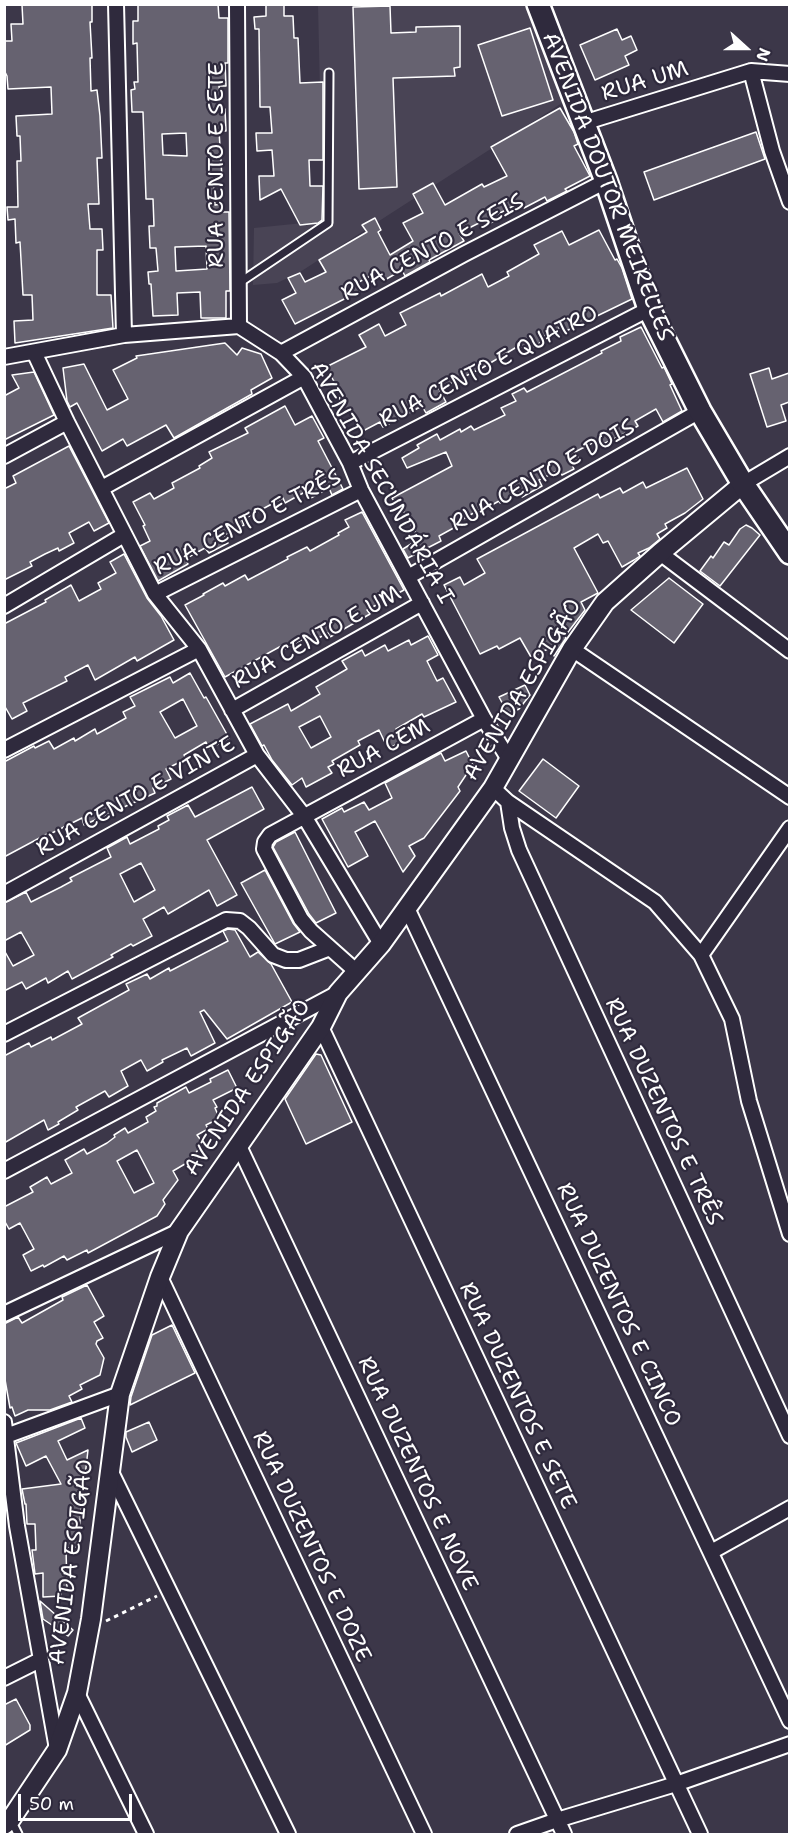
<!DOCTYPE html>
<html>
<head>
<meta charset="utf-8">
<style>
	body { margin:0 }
	#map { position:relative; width:794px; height:1839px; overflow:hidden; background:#3c3749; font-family:"Shantell Sans",sans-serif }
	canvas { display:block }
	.frame { position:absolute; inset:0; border:6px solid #fff; pointer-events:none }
	.north { position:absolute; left:716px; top:18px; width:60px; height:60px; -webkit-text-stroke:4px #2f2a3d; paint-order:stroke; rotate:111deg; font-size:16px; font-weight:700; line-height:24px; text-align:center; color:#fff }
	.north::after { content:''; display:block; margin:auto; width:21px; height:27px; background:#fff; clip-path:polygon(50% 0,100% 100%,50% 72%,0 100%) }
	.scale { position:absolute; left:18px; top:1794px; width:114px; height:27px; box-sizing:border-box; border:3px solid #fff; border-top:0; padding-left:8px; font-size:18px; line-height:21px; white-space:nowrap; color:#fff; -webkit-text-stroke:4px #2f2a3d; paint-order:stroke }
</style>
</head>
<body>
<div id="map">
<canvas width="794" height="1839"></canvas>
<div class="frame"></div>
<div class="north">N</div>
<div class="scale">50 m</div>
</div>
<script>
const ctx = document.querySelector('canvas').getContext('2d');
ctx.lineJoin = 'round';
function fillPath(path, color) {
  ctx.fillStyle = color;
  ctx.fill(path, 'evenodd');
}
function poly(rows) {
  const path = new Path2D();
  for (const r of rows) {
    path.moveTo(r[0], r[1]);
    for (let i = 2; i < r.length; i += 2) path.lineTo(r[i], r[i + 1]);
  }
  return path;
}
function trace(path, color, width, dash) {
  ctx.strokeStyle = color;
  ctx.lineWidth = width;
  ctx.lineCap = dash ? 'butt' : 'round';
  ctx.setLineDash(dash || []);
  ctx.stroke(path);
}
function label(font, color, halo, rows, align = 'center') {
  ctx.font = font + ' "Shantell Sans",sans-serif';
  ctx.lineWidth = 4.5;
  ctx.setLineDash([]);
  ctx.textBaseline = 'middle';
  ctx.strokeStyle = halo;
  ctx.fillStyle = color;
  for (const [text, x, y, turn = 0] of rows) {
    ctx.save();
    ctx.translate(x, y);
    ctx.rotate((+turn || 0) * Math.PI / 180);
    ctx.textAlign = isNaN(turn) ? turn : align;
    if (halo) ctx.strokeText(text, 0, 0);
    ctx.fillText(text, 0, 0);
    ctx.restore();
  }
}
fillPath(poly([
	[318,5,531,5,565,101,300,272,277,283,253,285,254,228,323,221]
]), '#494455');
const building = poly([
	[92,4,92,22,90,22,92,58,90,58,91,91,97,90,100,116,102,158,97,158,99,204,88,204,90,229,102,229,103,250,97,250,97,295,111,295,113,328,15,343,14,321,33,320,32,295,23,295,20,242,16,243,15,219,8,220,7,207,18,207,17,161,21,161,20,136,17,136,16,116,52,114,51,87,8,89,7,76,4,70,4,41,12,41,11,24,23,24,22,5,92,4],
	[138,4,218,4,219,18,228,18,228,63,225,63,226,86,219,86,221,109,225,109,226,131,219,131,222,177,213,177,215,205,222,204,223,212,229,212,230,291,226,291,226,318,201,318,200,292,177,293,178,315,153,316,151,284,149,284,148,272,158,271,156,248,150,248,149,226,154,226,153,199,146,199,143,112,132,112,131,90,135,89,134,82,138,82,137,43,133,44,133,21,138,21,138,4],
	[186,133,187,156,163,155,162,134,186,133],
	[206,246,207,269,176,271,175,247,206,246],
	[266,4,284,4,284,16,293,16,294,38,298,38,300,83,323,82,323,160,309,160,310,186,323,186,322,220,318,223,300,225,281,189,260,200,259,176,274,176,272,150,257,151,256,133,272,133,270,107,260,107,259,29,255,29,254,17,266,16,266,4],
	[390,6,391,33,416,32,416,27,460,26,460,67,454,68,455,76,393,78,397,187,359,189,353,7,390,6],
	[530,28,553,100,502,116,478,45,530,28],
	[617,29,622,40,631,36,637,50,625,56,629,65,595,80,580,45,617,29],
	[560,108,574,132,578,144,574,146,590,176,565,189,567,191,547,201,545,197,524,208,521,202,498,214,500,218,483,227,481,222,459,233,464,241,429,260,430,262,405,276,402,270,383,281,378,272,357,283,362,290,295,324,282,300,296,293,288,278,300,273,305,282,326,272,319,260,367,232,362,225,375,218,381,230,378,232,390,255,413,241,403,223,423,213,413,194,433,183,445,205,482,184,484,187,507,176,491,147,560,108],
	[756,132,765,159,654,200,644,172,756,132],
	[599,230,615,260,617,259,622,268,632,299,564,332,561,327,540,338,542,342,523,352,520,345,482,368,439,389,446,402,426,413,422,406,383,427,380,422,363,431,351,409,346,411,339,398,342,396,326,367,366,347,359,335,379,324,385,336,406,325,400,313,440,293,441,296,482,274,488,287,509,276,507,272,539,254,534,245,562,231,569,245,599,230],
	[641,327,662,368,664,367,672,384,670,385,682,411,663,422,656,409,635,421,638,426,620,436,599,446,596,441,575,452,579,459,571,463,574,469,562,475,559,470,539,480,542,486,522,497,520,492,500,503,499,501,490,506,489,504,458,522,459,525,439,536,441,541,408,558,403,549,419,539,404,512,401,513,392,498,452,466,446,452,407,468,402,458,419,448,417,445,437,434,440,440,460,429,461,432,471,426,474,430,505,415,501,408,516,401,512,394,524,388,527,392,581,364,602,353,601,351,621,341,620,337,641,327],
	[225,343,237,355,242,348,261,354,272,378,251,390,252,394,174,438,166,425,127,446,123,439,102,451,77,403,70,407,67,401,63,368,84,364,107,410,128,399,113,370,137,358,136,356,225,343],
	[769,368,772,379,789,373,789,402,781,405,786,421,767,427,750,374,769,368],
	[34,372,54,415,4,440,4,396,19,388,12,375,34,372],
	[285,406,295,425,312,416,324,438,318,441,343,489,332,495,329,488,309,499,305,492,285,503,283,498,242,520,244,525,224,535,228,543,209,553,205,548,185,559,188,564,158,581,140,546,150,541,143,526,145,525,133,502,150,493,154,499,174,488,172,483,200,468,199,466,212,458,209,452,248,433,245,428,285,406],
	[69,446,109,523,94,531,89,522,69,533,74,543,59,551,58,548,45,554,30,562,32,566,4,580,4,489,16,483,13,476,69,446],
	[687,468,703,499,685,513,665,524,667,528,657,534,660,539,649,548,638,553,640,556,634,560,622,567,608,541,603,543,598,534,574,548,598,593,581,602,585,610,565,636,566,638,554,656,550,648,531,657,520,638,499,649,497,646,480,654,444,585,460,577,464,585,485,573,477,559,598,494,600,498,620,488,623,493,643,482,646,488,687,468],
	[362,512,404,590,367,610,370,614,330,637,328,633,307,644,305,638,285,649,283,645,225,677,185,605,204,595,203,594,223,583,225,586,245,575,248,580,288,559,287,557,307,547,310,551,339,535,338,533,349,527,345,520,362,512],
	[746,525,752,528,760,535,720,586,700,571,711,556,713,558,724,542,729,545,740,529,746,525],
	[124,554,147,598,161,616,174,640,137,661,135,657,95,680,88,665,65,677,67,681,23,703,27,711,12,719,4,705,4,624,46,602,45,600,71,585,79,601,101,589,98,583,116,573,110,562,124,554],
	[669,578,703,604,674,643,631,610,669,578],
	[428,636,438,655,427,661,437,681,443,678,456,702,424,717,422,714,396,729,403,741,388,749,379,730,358,741,360,745,332,761,334,764,328,767,332,773,306,787,302,778,292,785,272,760,264,745,262,746,250,724,288,704,291,711,320,694,316,687,347,669,342,661,362,650,365,656,385,645,388,651,409,640,411,645,428,636],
	[320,716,331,737,311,748,299,727,320,716],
	[190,673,204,698,206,697,229,738,209,749,206,742,184,755,186,759,166,769,171,779,153,788,155,793,84,825,82,818,48,835,47,834,4,857,4,762,34,746,35,748,49,741,54,749,74,738,75,741,95,729,97,734,126,718,123,712,135,706,130,697,170,677,173,683,190,673],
	[183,699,197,726,175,738,160,712,183,699],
	[525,685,530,695,519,709,511,713,506,710,499,697,525,685],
	[466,751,475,769,468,772,458,787,460,791,424,838,409,846,415,856,403,872,375,821,355,832,368,856,348,867,322,819,342,808,344,812,364,802,369,810,392,798,385,783,441,753,445,761,466,751],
	[543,759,579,786,556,818,519,791,543,759],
	[252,787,264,809,207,840,237,895,217,906,209,890,168,914,164,907,143,919,152,936,133,946,131,944,111,955,113,957,72,979,68,971,48,983,46,978,26,989,22,982,4,991,4,950,13,966,34,955,21,932,4,941,4,903,26,892,31,902,61,887,72,881,70,878,111,857,107,848,127,837,130,844,159,829,158,826,169,820,167,816,188,805,195,817,252,787],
	[141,863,155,890,134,902,120,874,141,863],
	[295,832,336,913,316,923,309,914,273,847,276,842,295,832],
	[265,870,293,923,300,932,275,944,241,883,265,870],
	[228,929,235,930,250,957,258,952,271,964,292,1002,227,1039,204,1010,200,1012,215,1043,191,1056,187,1048,162,1060,163,1062,147,1071,141,1060,121,1071,128,1086,109,1097,105,1091,76,1107,78,1110,58,1122,59,1124,48,1130,44,1120,4,1143,4,1056,29,1043,31,1047,51,1037,52,1040,82,1024,78,1018,129,990,126,984,147,974,150,979,169,968,170,971,228,941,223,931,228,929],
	[316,1054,321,1055,352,1122,306,1144,285,1099,316,1054],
	[228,1070,237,1088,213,1100,217,1107,215,1108,218,1115,214,1121,206,1125,208,1129,197,1135,203,1143,190,1161,173,1171,178,1180,163,1200,165,1204,157,1216,88,1253,87,1250,67,1260,64,1256,44,1267,43,1265,31,1271,23,1255,34,1249,20,1223,9,1229,4,1220,4,1207,33,1192,30,1187,47,1177,51,1184,72,1173,65,1160,84,1149,87,1154,107,1143,115,1137,114,1135,125,1128,128,1133,148,1122,146,1117,156,1111,154,1107,157,1106,157,1103,186,1087,189,1093,211,1082,210,1079,228,1070],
	[137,1150,154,1183,134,1193,117,1161,137,1150],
	[87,1285,104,1316,94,1322,103,1338,97,1341,96,1344,104,1358,100,1375,80,1385,82,1389,69,1396,72,1402,50,1410,28,1410,15,1416,12,1407,10,1408,4,1374,4,1324,18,1317,22,1323,63,1300,62,1297,87,1285],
	[172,1325,195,1373,130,1405,131,1397,152,1335,172,1325],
	[81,1418,85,1428,58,1441,67,1460,88,1450,77,1547,66,1548,67,1589,61,1589,61,1596,43,1597,43,1573,35,1574,32,1550,36,1550,35,1524,27,1524,26,1504,25,1504,22,1489,61,1484,46,1456,26,1466,16,1443,81,1418],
	[149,1422,157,1440,132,1452,126,1437,126,1432,149,1422],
	[40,1601,73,1630,68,1636,43,1619,40,1601],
	[16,1699,30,1725,30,1730,4,1746,4,1705,16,1699]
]);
fillPath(building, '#666270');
trace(building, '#fff', 1.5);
const lane = poly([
	[239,283,328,223,329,73],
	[12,1822,18,1834]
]);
const street = poly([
	[116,4,124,335],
	[237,4,239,326],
	[751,71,772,151,790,202],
	[583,123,751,71,790,74],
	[34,352,67,422,155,594,199,649,257,755,304,816,381,944],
	[281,353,464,254,606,181],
	[4,357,124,335,239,326,281,353,304,377,350,463,361,490,484,719,510,761],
	[4,456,67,422],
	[350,463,649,309],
	[743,484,790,456],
	[102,488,304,377],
	[660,553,790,651],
	[408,577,700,411],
	[155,594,361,490],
	[4,606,124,535],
	[572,649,790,797],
	[232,710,422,603],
	[4,750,199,649],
	[493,788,508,802,655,902,701,955,732,1019,749,1101,790,1234],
	[508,802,512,828,519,850,790,1436],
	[4,894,257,755],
	[407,908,790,1721],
	[701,955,790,828],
	[357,972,311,931,301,919,264,849,265,842,270,835,484,719],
	[321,1027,700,1834],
	[4,1034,226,920,240,921,249,928,273,955,286,960,299,960,330,948],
	[239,1146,564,1834],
	[4,1171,338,993],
	[160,1277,424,1834],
	[4,1314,179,1231],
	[4,1422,17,1526,57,1749],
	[6,1436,120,1394],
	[110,1470,288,1834],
	[711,1552,790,1508],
	[4,1678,40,1660],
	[77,1693,146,1834],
	[517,1834,557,1820,676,1784,790,1744]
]);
const secondary = poly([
	[4,1825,11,1819,57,1750,77,1693,91,1619,120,1394,160,1277,179,1231,321,1027,338,993,381,944,493,788,572,649,605,602,660,553,743,484]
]);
const primary = poly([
	[538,4,606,181,649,309,700,411,743,484,790,553]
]);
trace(lane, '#fff', 11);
trace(street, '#fff', 18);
trace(secondary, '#fff', 22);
trace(primary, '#fff', 26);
trace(poly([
	[106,1621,157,1596]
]), '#fff', 3, [4.5, 4.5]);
trace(lane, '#2f2a3d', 7);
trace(street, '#2f2a3d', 14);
trace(secondary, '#2f2a3d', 18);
trace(primary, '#2f2a3d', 21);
label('22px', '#fff', '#2f2a3d', [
	["RUA UM",645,82,-17],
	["RUA CENTO E SETE",217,165,-90],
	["AVENIDA DOUTOR MEIRELLES",607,187,69],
	["RUA CENTO E SEIS",433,248,-28],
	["RUA CENTO E QUATRO",489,367,-27],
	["RUA CENTO E DOIS",543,476,-29],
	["AVENIDA SECUNDÁRIA I",381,483,61],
	["RUA CENTO E TRÊS",248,523,-27],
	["RUA CENTO E UM",317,638,-29],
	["AVENIDA ESPIGÃO",523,690,-59],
	["RUA CEM",384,749,-28],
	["RUA CENTO E VINTE",136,797,-29],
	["AVENIDA ESPIGÃO",248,1088,-56],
	["RUA DUZENTOS E TRÊS",663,1112,65],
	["RUA DUZENTOS E CINCO",618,1305,65],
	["RUA DUZENTOS E SETE",517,1396,65],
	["RUA DUZENTOS E NOVE",417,1474,65],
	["RUA DUZENTOS E DOZE",311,1547,65],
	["AVENIDA ESPIGÃO",72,1562,-82]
]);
</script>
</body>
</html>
